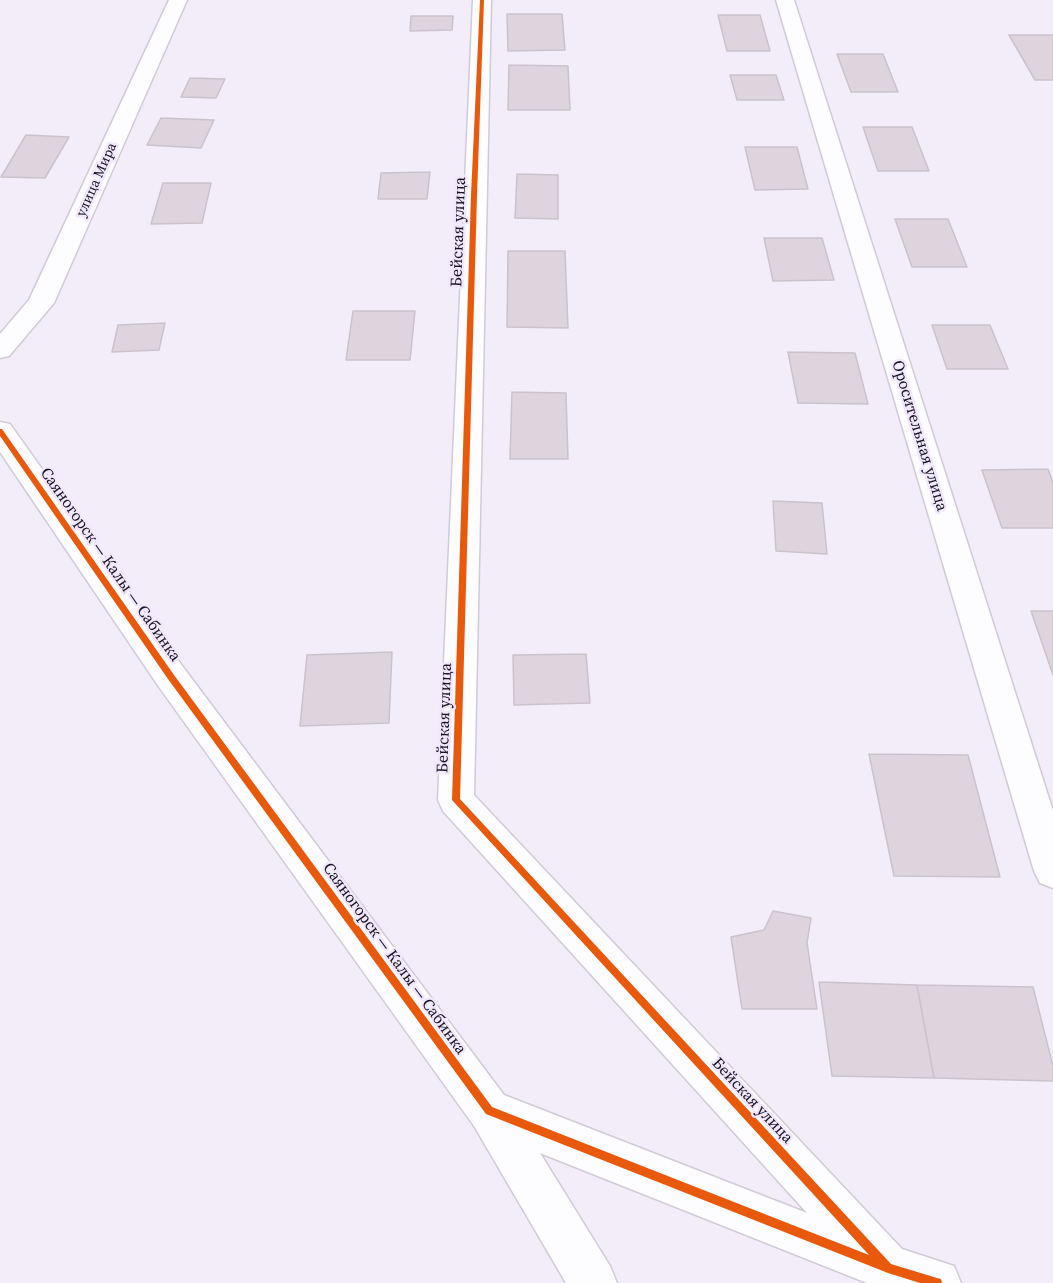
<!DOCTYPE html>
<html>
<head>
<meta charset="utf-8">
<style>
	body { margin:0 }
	canvas { display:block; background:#f2edf8 }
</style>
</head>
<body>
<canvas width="1053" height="1283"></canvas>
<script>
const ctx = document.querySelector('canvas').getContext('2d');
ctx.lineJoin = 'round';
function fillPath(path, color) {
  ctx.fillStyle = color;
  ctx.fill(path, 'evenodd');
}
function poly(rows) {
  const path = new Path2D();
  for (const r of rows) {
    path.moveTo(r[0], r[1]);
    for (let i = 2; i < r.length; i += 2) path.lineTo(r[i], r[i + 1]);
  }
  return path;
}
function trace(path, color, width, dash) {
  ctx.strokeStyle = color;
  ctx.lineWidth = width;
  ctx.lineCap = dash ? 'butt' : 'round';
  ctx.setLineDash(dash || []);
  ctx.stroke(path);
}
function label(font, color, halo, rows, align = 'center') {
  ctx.font = font + ' "Source Serif 4",serif';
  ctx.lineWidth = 5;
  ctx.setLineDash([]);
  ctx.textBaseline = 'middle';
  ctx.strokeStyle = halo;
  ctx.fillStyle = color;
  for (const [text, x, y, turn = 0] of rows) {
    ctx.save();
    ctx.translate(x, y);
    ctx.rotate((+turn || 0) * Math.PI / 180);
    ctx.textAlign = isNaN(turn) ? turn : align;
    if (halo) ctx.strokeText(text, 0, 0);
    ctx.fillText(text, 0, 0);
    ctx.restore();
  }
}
const building = poly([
	[507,14,562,14,565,50,508,51,507,14],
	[718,15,760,15,770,51,727,51,718,15],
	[411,16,453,16,452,30,410,31,411,16],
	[1009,35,1053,35,1053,80,1035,80,1009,35],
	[837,54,883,54,898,92,851,92,837,54],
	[509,65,568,66,570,110,508,110,509,65],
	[730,75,776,75,784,100,737,100,730,75],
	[190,78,225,79,216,98,181,97,190,78],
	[161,118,214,120,201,148,147,145,161,118],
	[863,127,912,127,929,171,878,171,863,127],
	[26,135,69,137,45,178,1,177,26,135],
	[745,147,797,147,808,189,755,190,745,147],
	[430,172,427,199,378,199,381,173,430,172],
	[517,174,558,175,558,219,515,218,517,174],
	[163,183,211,183,202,223,151,224,163,183],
	[895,219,948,219,967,267,912,267,895,219],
	[764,238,822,238,834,280,773,281,764,238],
	[508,251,565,251,568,328,507,327,508,251],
	[353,311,415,311,410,360,346,360,353,311],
	[165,323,159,350,112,352,118,325,165,323],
	[932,325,990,325,1008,369,947,369,932,325],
	[788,352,855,353,868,404,798,403,788,352],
	[512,392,566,393,568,459,510,459,512,392],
	[1048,469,1053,483,1053,528,1002,528,982,470,1048,469],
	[773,501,822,503,827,554,776,551,773,501],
	[1031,611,1053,611,1053,675,1031,611],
	[392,652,389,723,300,726,307,655,392,652],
	[586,654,590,703,514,705,513,655,586,654],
	[869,754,968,755,1000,877,894,876,869,754],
	[773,911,811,918,807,943,817,1009,742,1009,731,937,764,930,773,911],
	[819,982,917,985,934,1078,832,1076,819,982],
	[917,985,1033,987,1053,1066,1053,1081,934,1078,917,985]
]);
fillPath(building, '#ddd4dd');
trace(building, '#cbc3cb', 1.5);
const minor = poly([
	[169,0,187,0,54,303,9,356,0,358,0,334,29,300,169,0],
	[473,0,491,0,474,795,902,1249,954,1266,961,1283,867,1283,540,1153,610,1266,617,1283,566,1283,474,1126,159,687,0,452,0,422,10,424,183,667,504,1095,807,1213,443,811,438,800,473,0],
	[776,0,794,0,1053,811,1053,888,1040,883,1034,871,776,0]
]);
trace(minor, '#d0cbd7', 3);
fillPath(minor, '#fdfcfe');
fillPath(poly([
	[480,0,484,0,477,195,460,799,891,1264,937,1278,941,1279,942,1283,920,1283,888,1273,486,1114,168,679,0,436,0,429,2,429,174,675,492,1107,869,1255,452,800,471,195,480,0]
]), '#e8590c');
label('14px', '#17121e', '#f1e8fd', [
	["улица Мира",97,180,-66]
]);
label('16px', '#17121e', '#f1e8fd', [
	["Бейская улица",459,232,-88],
	["Оросительная улица",919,436,73],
	["Саяногорск — Калы — Сабинка",110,565,55],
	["Бейская улица",445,718,-88],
	["Саяногорск — Калы — Сабинка",394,959,54],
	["Бейская улица",752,1101,47]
]);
</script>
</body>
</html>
